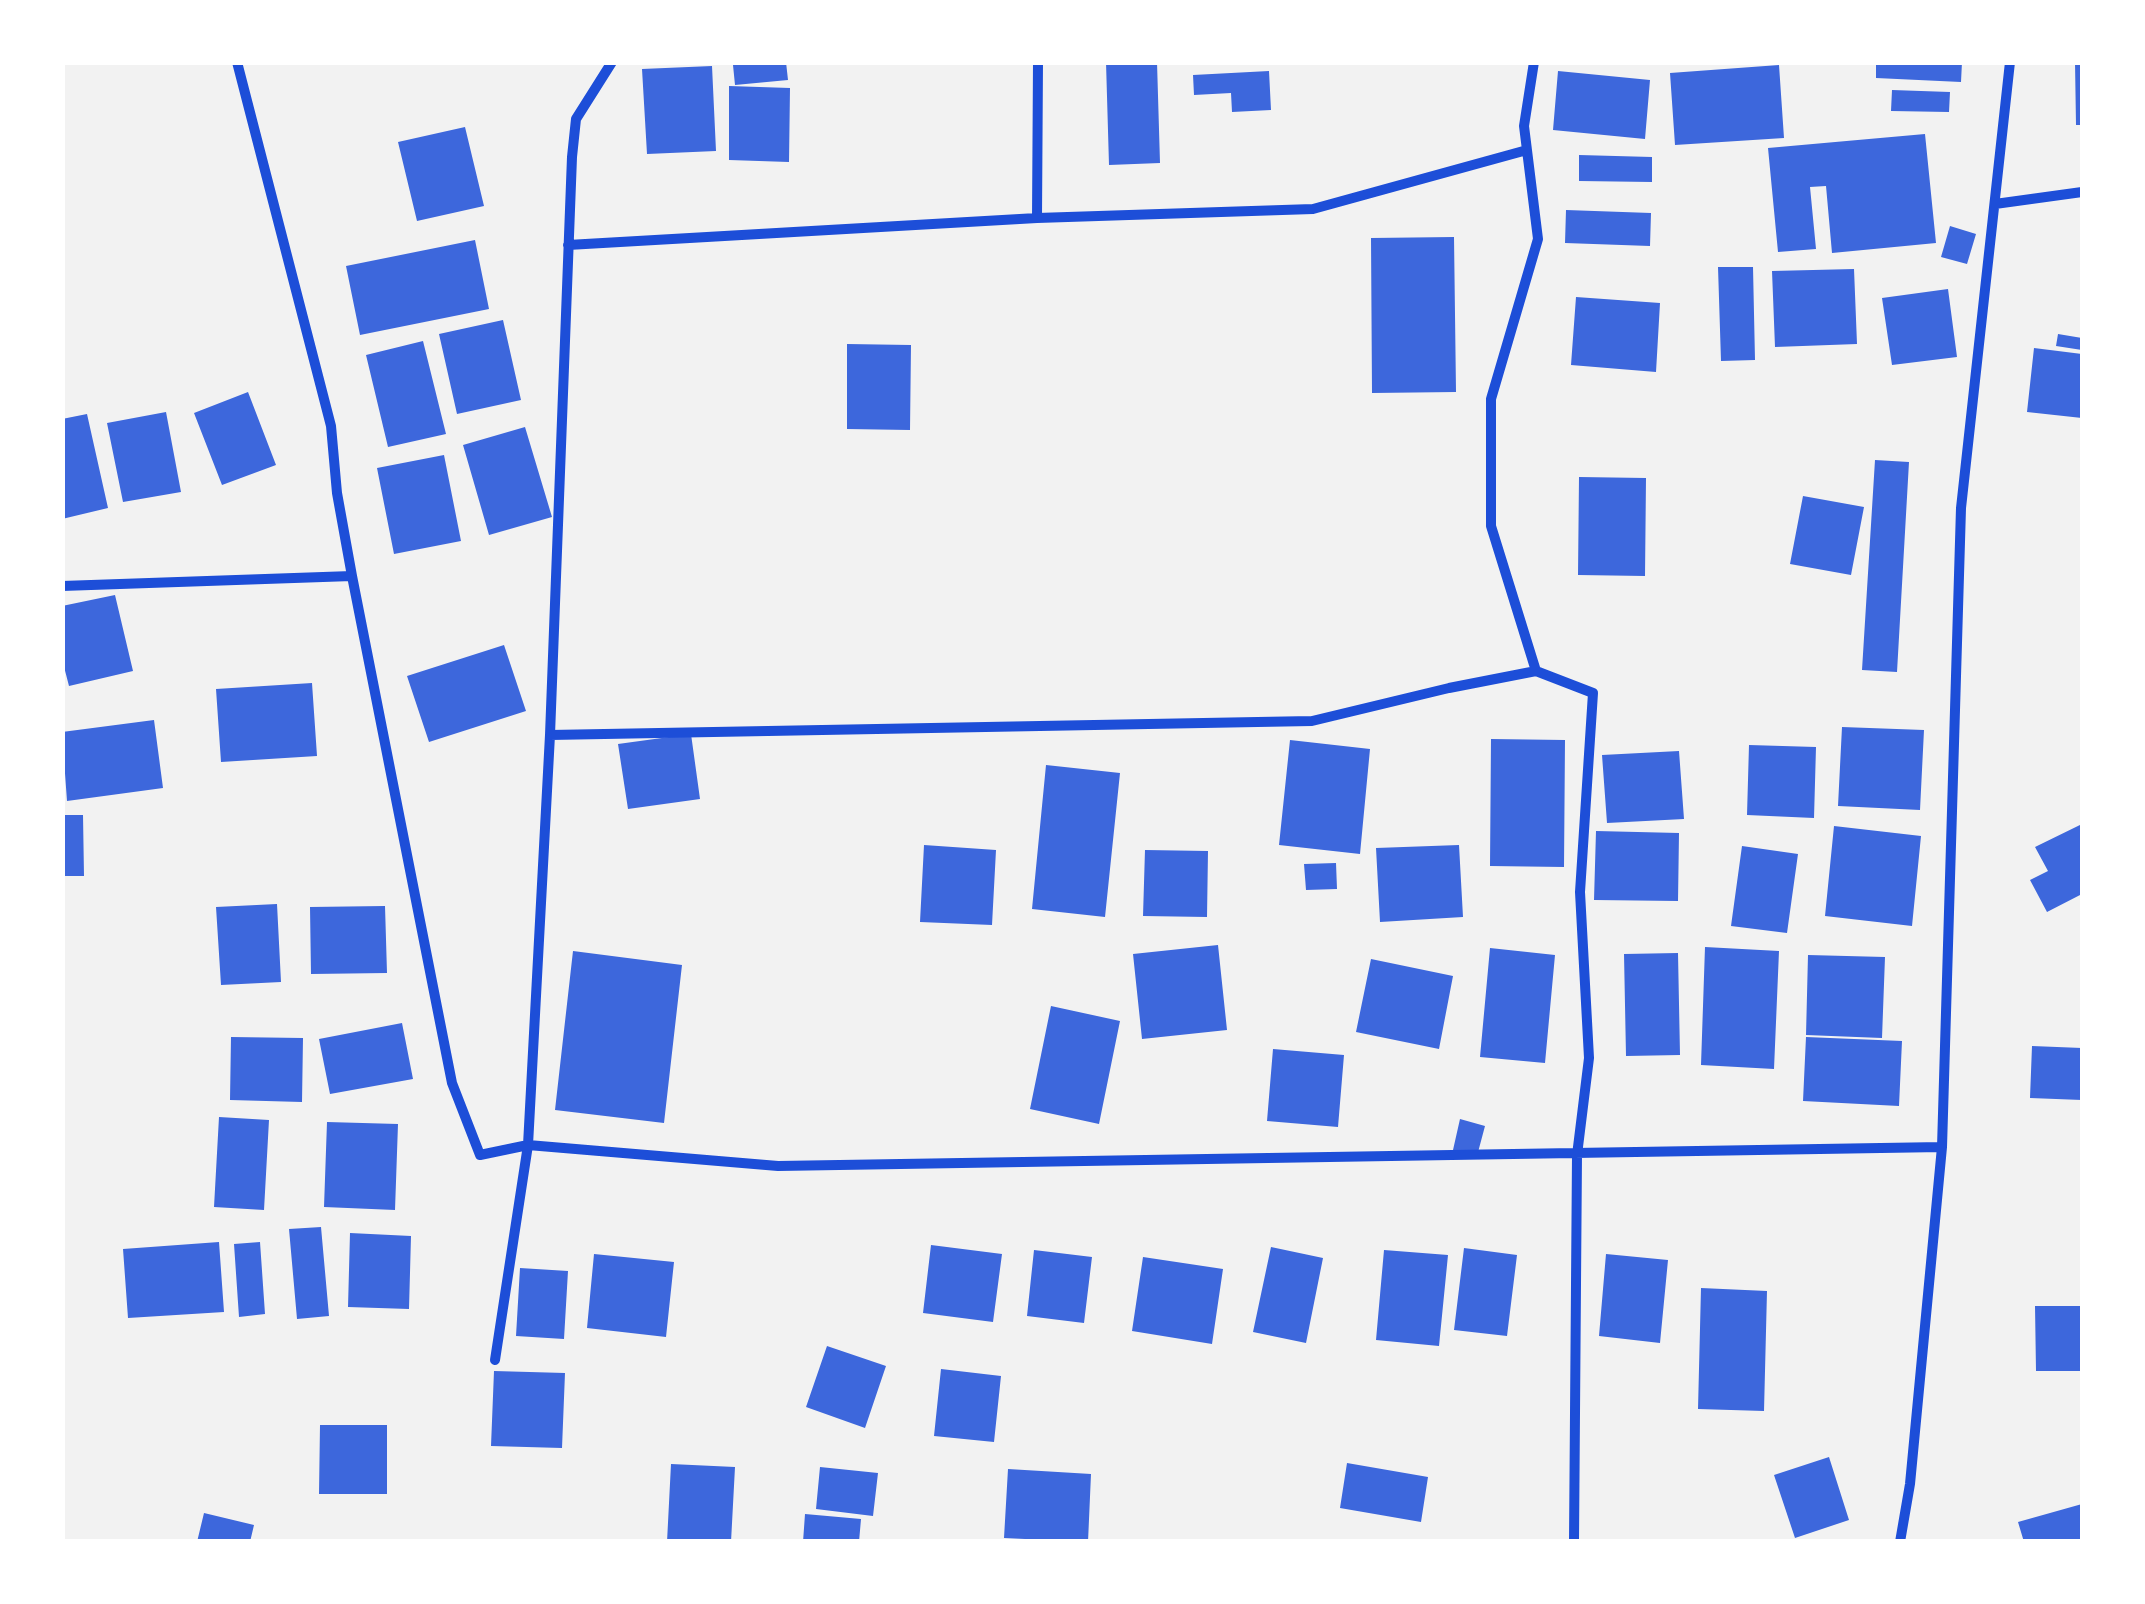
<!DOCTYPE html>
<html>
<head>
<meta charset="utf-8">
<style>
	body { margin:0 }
	#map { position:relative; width:2145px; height:1604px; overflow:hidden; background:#f2f2f2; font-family:Bitter,serif }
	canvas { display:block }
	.frame { position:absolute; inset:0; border:65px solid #fff; pointer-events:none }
</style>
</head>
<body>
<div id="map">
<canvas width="2145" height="1604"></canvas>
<div class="frame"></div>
</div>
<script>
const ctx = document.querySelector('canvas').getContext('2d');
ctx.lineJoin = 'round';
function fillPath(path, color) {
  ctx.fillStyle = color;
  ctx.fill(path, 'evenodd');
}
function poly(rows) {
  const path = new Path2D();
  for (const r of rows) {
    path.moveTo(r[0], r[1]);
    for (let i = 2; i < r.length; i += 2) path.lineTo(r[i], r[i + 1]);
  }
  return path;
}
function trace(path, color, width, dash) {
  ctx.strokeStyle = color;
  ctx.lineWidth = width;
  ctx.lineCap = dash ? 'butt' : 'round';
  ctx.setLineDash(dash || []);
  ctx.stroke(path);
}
fillPath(poly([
	[763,62,786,62,788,80,735,85,733,65],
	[1106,62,1157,62,1160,163,1109,165],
	[1876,62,1962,62,1961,82,1876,78],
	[2075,62,2082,62,2082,125,2076,125],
	[1779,65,1784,138,1675,145,1670,73],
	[712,66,716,151,647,154,642,69],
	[1269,71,1271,110,1232,112,1231,93,1194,95,1193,75],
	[1558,71,1650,80,1645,139,1553,130],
	[729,86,790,88,789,162,729,160],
	[1892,90,1950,92,1949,112,1891,111],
	[465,127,484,206,417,221,398,142],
	[1925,134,1936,243,1832,253,1826,186,1810,187,1816,249,1778,252,1768,148],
	[1579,155,1652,157,1652,182,1579,181],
	[1566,210,1651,213,1650,246,1565,243],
	[1950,226,1976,234,1967,264,1941,257],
	[1454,237,1456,392,1372,393,1371,238],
	[475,240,489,309,360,335,346,266],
	[1718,267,1753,267,1755,360,1721,361],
	[1854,269,1857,344,1775,347,1772,271],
	[1948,289,1957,357,1892,365,1882,298],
	[1576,297,1660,303,1656,372,1571,365],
	[503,320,521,400,457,414,439,334],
	[2058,334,2082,338,2082,350,2056,346],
	[423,341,446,434,388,447,366,355],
	[847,344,911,345,910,430,847,429],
	[2034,348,2082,354,2082,418,2027,412],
	[248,392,276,465,222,485,194,413],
	[166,412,181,492,123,502,107,423],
	[87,414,108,508,62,519,62,419],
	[525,427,552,517,489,535,463,445],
	[444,455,461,541,394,554,377,468],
	[1875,460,1909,462,1897,672,1862,670],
	[1579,477,1646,478,1645,576,1578,575],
	[1803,496,1864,507,1851,575,1790,564],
	[115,595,133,671,69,686,62,659,62,606],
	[504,645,526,711,429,742,407,676],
	[312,683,317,756,221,762,216,689],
	[154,720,163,788,67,801,62,732],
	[1842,727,1924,730,1920,810,1838,806],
	[691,734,700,799,628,809,618,744],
	[1491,739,1565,740,1564,867,1490,866],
	[1290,740,1370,749,1360,854,1279,845],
	[1749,745,1816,747,1814,818,1747,815],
	[1679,751,1684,819,1607,823,1602,755],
	[1046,765,1120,773,1105,917,1032,909],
	[62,815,83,815,84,876,62,876],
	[2082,824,2082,894,2047,912,2030,880,2048,871,2035,847],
	[1834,826,1921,836,1912,926,1825,916],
	[1596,831,1679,833,1678,901,1594,900],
	[924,845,996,850,992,925,920,922],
	[1459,845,1463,917,1380,922,1376,848],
	[1742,846,1798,854,1787,933,1731,926],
	[1145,850,1208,851,1207,917,1143,916],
	[1336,863,1337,889,1306,890,1304,864],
	[277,904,281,982,221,985,216,907],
	[385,906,387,973,311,974,310,907],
	[1218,945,1227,1030,1142,1039,1133,954],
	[1705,947,1779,951,1774,1069,1701,1065],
	[1490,948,1555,955,1545,1063,1480,1057],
	[573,951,682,965,664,1123,555,1110],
	[1678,953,1680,1055,1626,1056,1624,954],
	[1808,955,1885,957,1882,1038,1806,1035],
	[1371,959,1453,976,1439,1049,1356,1032],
	[1051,1006,1120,1021,1099,1124,1030,1109],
	[402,1023,413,1079,330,1094,319,1039],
	[231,1037,303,1038,302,1102,230,1100],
	[1806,1037,1902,1041,1899,1106,1803,1101],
	[2032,1046,2082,1048,2082,1100,2030,1098],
	[1273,1049,1344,1055,1338,1127,1267,1121],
	[219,1117,269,1120,264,1210,214,1207],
	[1460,1119,1485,1126,1477,1156,1453,1150],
	[327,1122,398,1124,395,1210,324,1207],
	[321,1227,329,1316,297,1319,289,1229],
	[350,1233,411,1236,409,1309,348,1307],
	[219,1242,224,1312,128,1318,123,1249],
	[260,1242,265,1314,239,1317,234,1244],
	[931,1245,1002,1254,993,1322,923,1313],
	[1271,1247,1323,1258,1306,1343,1253,1332],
	[1464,1248,1517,1255,1507,1336,1454,1330],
	[1034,1250,1092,1257,1084,1323,1027,1316],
	[1384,1250,1448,1255,1439,1346,1376,1340],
	[594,1254,674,1262,666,1337,587,1328],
	[1606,1254,1668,1260,1660,1343,1599,1336],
	[1143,1257,1223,1269,1212,1344,1132,1331],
	[520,1268,568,1271,564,1339,516,1336],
	[1701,1288,1767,1291,1764,1411,1698,1409],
	[2035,1306,2082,1306,2082,1371,2036,1371],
	[827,1346,886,1366,865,1428,806,1407],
	[941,1369,1001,1376,994,1442,934,1436],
	[494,1371,565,1373,562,1448,491,1446],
	[320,1425,387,1425,387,1494,319,1494],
	[1829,1457,1849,1520,1795,1538,1774,1475],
	[1347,1463,1428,1477,1421,1522,1340,1508],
	[671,1464,735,1467,731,1542,667,1542],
	[820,1467,878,1473,873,1516,816,1509],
	[1008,1469,1091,1474,1088,1542,1004,1538],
	[2082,1504,2082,1542,2024,1542,2018,1522],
	[204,1513,254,1525,250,1542,197,1542],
	[805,1514,861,1519,859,1542,803,1542]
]), '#3d67dc');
trace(poly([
	[237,62,331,426,337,493,352,576,452,1083,480,1155,528,1145,778,1166,1942,1147],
	[1534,62,1524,126,1538,239,1491,399,1491,526,1536,671,1593,693,1580,892,1589,1058,1577,1155,1574,1542],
	[1995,204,2082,192],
	[1037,218,1038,62],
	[568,245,1037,218,1313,209,1527,150],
	[62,586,352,576],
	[550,735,1312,721,1449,688,1536,671],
	[495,1360,528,1145,550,735,572,157,576,119,612,62],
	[1900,1542,1910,1484,1942,1147,1961,508,2010,62]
]), '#1d4ed8', 10);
</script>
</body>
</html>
